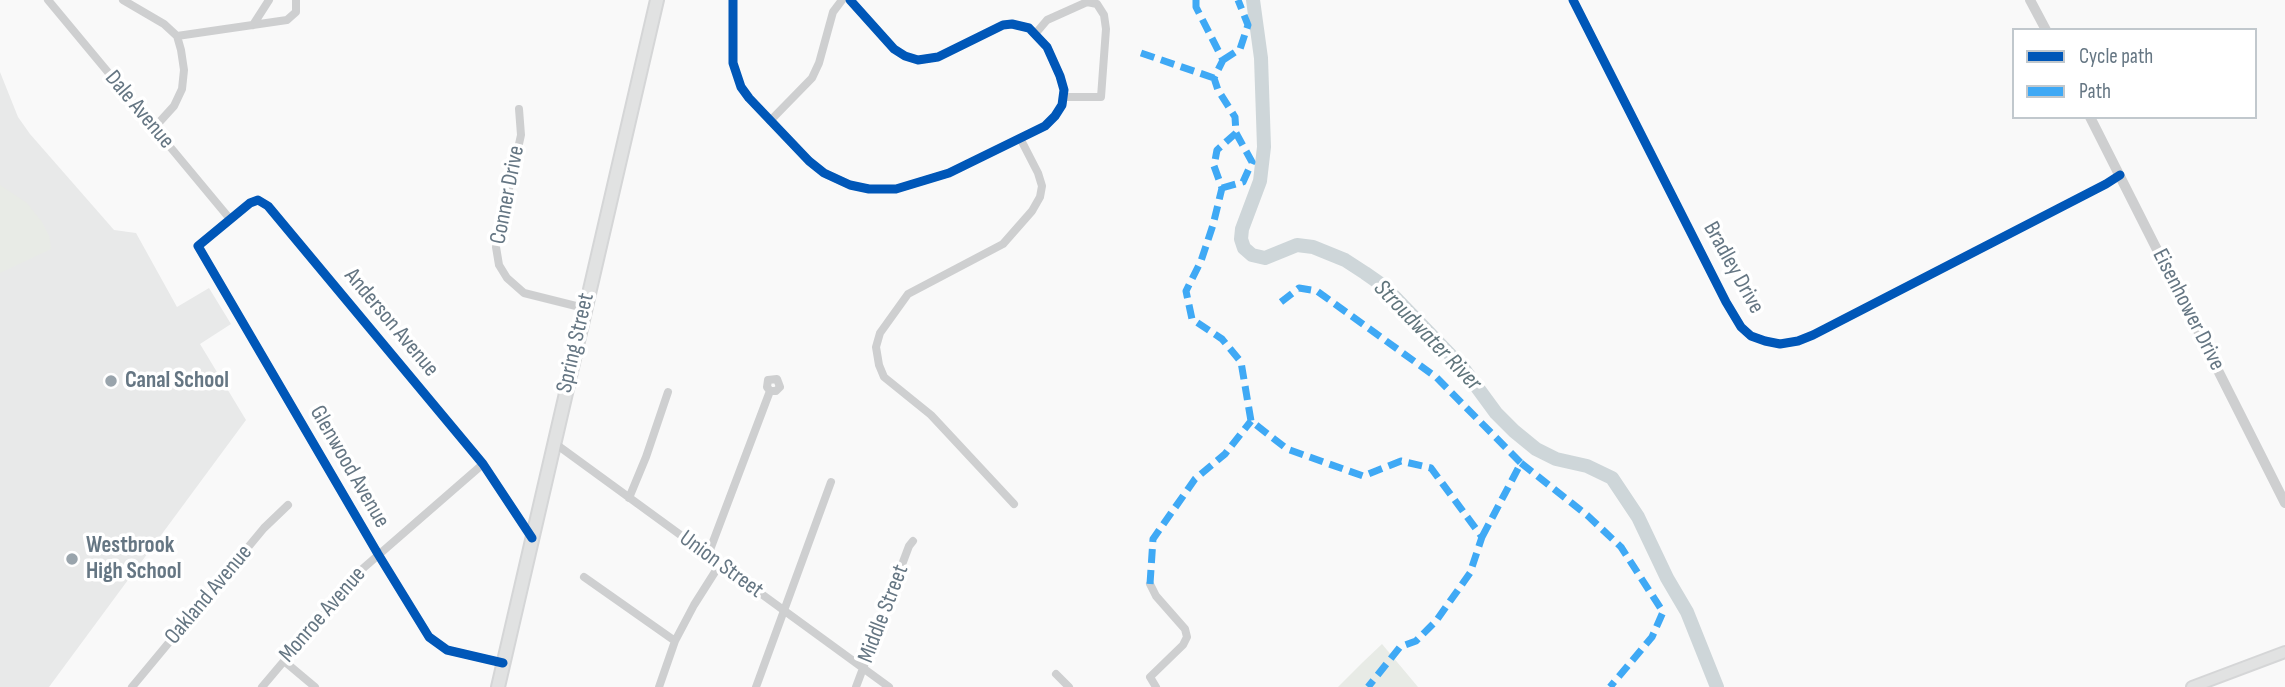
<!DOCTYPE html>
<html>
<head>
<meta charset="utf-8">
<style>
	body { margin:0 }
	#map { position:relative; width:2285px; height:687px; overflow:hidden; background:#f9f9f9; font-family:"Sofia Sans Condensed",sans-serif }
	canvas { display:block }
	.legend { position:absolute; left:2012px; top:28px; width:245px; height:91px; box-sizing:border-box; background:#fff; border:2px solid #c1c8cd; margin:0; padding:9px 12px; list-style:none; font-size:21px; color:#657683 }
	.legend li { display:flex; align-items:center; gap:14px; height:35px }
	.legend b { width:35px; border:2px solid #c1c8cd }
</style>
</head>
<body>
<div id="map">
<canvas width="2285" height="687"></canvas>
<ul class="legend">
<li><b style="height:9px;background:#0057b8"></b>Cycle path</li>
<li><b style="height:9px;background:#3fa9f5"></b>Path</li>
</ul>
</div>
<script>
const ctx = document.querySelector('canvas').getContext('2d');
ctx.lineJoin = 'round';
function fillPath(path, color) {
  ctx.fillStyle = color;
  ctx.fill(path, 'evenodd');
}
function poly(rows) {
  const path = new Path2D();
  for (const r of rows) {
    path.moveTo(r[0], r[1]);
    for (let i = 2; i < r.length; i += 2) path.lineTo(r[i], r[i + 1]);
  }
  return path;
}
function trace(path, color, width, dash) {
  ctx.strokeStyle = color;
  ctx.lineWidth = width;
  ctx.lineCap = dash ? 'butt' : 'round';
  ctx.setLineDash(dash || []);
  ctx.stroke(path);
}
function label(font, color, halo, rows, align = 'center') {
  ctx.font = font + ' "Sofia Sans Condensed",sans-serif';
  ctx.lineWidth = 7;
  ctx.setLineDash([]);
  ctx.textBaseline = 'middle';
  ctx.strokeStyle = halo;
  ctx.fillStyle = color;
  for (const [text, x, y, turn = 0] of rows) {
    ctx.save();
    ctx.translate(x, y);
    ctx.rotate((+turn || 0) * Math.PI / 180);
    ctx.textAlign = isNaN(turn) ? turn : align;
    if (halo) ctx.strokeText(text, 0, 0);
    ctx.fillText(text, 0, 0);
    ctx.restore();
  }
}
fillPath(poly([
	[0,72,18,117,30,134,114,230,136,233,177,307,209,288,231,324,200,344,246,420,49,687,0,687]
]), '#e8e9e9');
fillPath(poly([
	[0,185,27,203,42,222,49,236,51,249,0,273],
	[1382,644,1418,687,1338,687,1363,662]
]), '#e8ebe6');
trace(poly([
	[1253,0,1261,58,1264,147,1260,181,1242,229,1241,239,1244,248,1252,255,1265,258,1297,245,1313,247,1345,260,1365,273,1385,287,1463,368,1496,413,1514,431,1536,449,1556,459,1587,466,1612,478,1638,517,1667,578,1687,612,1717,687]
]), '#ced6d9', 14);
const secondary = poly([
	[2192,687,2285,652]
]);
const primary = poly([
	[498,687,657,0]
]);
trace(secondary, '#d5d6d7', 14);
trace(primary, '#d5d6d7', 16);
trace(poly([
	[48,0,230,219],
	[123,0,164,24,177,36,181,50,184,70,182,89,174,106,154,128],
	[733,0,733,63,741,87,749,98,809,161,824,173,850,185,869,189,896,189,949,173,1045,126,1055,116,1062,105,1064,90,1060,76,1047,47,1029,28,1012,24,1003,25,938,57,918,60,905,56,894,49,850,0],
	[1573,0,1726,302,1741,327,1751,336,1765,341,1780,344,1798,341,1813,335,2106,184,2120,175],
	[253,25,269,0],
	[1036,33,1047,20,1087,2,1097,4,1104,15,1106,29,1101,97,1064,97],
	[177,36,287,20,296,12,296,0],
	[519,109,521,135,496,247,499,265,507,278,524,293,584,308],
	[770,121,812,78,819,63,833,12,842,0],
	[553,442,889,687],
	[629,498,646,457,668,392],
	[1014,504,931,415,884,377,879,365,876,347,880,333,908,294,1003,244,1032,211,1040,197,1042,186,1038,173,1020,138],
	[708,555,770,391,776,391,780,387,777,379,768,380,767,387,770,391],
	[584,577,675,641],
	[1150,584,1156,596,1185,629,1187,637,1183,645,1150,677,1156,687],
	[284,661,315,687],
	[503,663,447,650,429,637,378,554,198,246,250,203,258,200,268,206,483,464,532,538],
	[1056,674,1069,687],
	[132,687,264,528,288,505],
	[262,687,360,571,483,464],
	[659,687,675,641,694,605,720,564],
	[756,687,831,482],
	[856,687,909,546,913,541]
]), '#cecfd0', 8);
trace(poly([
	[2030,0,2046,30],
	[2090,117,2285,503]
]), '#cecfd0', 10);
trace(secondary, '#e1e2e2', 10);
trace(primary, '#e1e2e2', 12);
trace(poly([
	[1196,0,1196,7,1223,60,1214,78,1218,90,1235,117,1236,133,1217,150,1214,166,1222,188,1213,225,1201,261,1186,291,1192,319,1222,339,1241,362,1251,421,1287,449,1363,476,1401,461,1431,468,1482,537,1470,573,1436,621,1416,641,1400,647,1368,687],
	[1141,53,1214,78],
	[1223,60,1240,49,1248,25,1238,0],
	[1222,188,1243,182,1252,162,1236,133],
	[1281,302,1299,288,1317,291,1436,377,1521,463,1482,537],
	[1521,463,1588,516,1621,547,1663,612,1652,637,1610,687],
	[1150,584,1153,539,1195,479,1225,454,1251,421]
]), '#3fa9f5', 7, [14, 7]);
trace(poly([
	[733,0,733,63,741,87,749,98,809,161,824,173,850,185,869,189,896,189,949,173,1045,126,1055,116,1062,105,1064,90,1060,76,1047,47,1029,28,1012,24,1003,25,938,57,918,60,905,56,894,49,850,0],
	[1573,0,1726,302,1741,327,1751,336,1765,341,1780,344,1798,341,1813,335,2106,184,2120,175],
	[503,663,447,650,429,637,378,554,198,246,250,203,258,200,268,206,483,464,532,538]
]), '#0057b8', 9);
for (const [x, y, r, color] of [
	[111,381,7,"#99a4ac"],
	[72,559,7,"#99a4ac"]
]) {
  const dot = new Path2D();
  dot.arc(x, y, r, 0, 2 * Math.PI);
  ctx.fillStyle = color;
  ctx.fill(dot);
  trace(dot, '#fff', 2.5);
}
label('23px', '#657683', '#fff', [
	["Dale Avenue",139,110,50],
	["Conner Drive",508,195,-79],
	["Bradley Drive",1733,268,61],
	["Eisenhower Drive",2188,310,63],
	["Anderson Avenue",391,323,50],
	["Spring Street",576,343,-77],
	["Glenwood Avenue",349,467,60],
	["Union Street",721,565,36],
	["Oakland Avenue",209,595,-50],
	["Middle Street",884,614,-69],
	["Monroe Avenue",323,615,-49]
]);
label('bold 23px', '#657683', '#fff', [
	["Canal School",125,381],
	["Westbrook",86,546],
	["High School",86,572]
], 'left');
label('italic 24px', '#60757c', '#fff', [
	["Stroudwater River",1427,336,46]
]);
</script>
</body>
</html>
